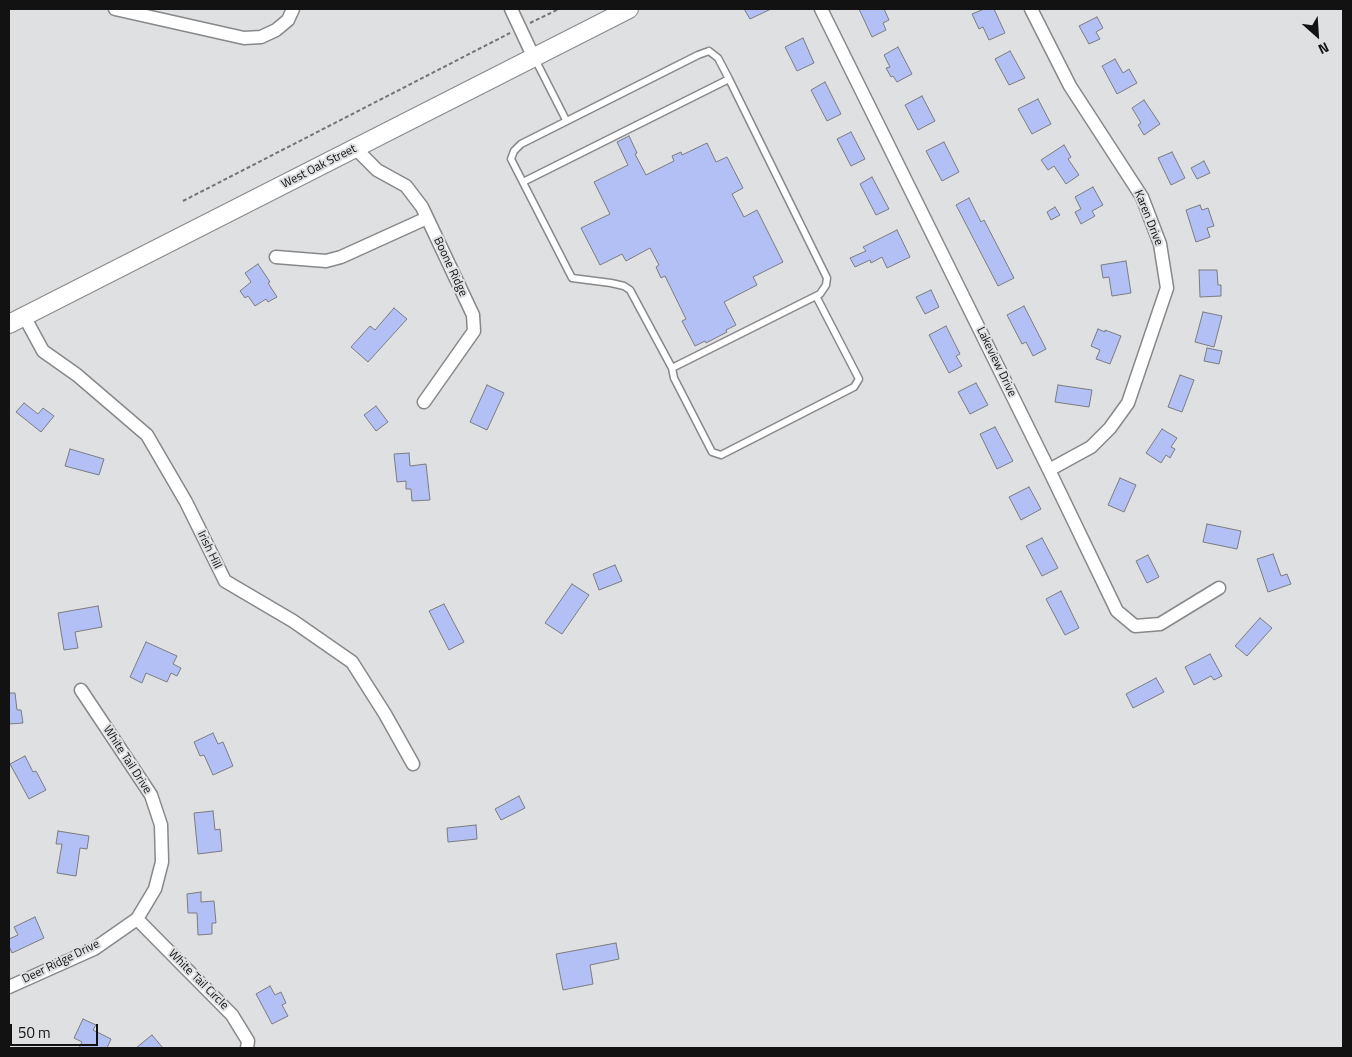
<!DOCTYPE html>
<html>
<head>
<meta charset="utf-8">
<style>
	body { margin:0 }
	#map { position:relative; width:1352px; height:1057px; overflow:hidden; background:#dfe0e2; font-family:"Titillium Web",sans-serif }
	canvas { display:block }
	.frame { position:absolute; inset:0; border:10px solid #121213; pointer-events:none }
	.north { position:absolute; left:1292px; top:10px; width:50px; height:50px; -webkit-text-stroke:4px #dfe0e2; paint-order:stroke; rotate:154deg; font-size:14px; font-weight:700; line-height:20px; text-align:center; color:#121213 }
	.north::after { content:''; display:block; margin:auto; width:18px; height:22px; background:#121213; clip-path:polygon(50% 0,100% 100%,50% 72%,0 100%) }
	.scale { position:absolute; left:10px; top:1024px; width:88px; height:22px; box-sizing:border-box; border:2px solid #121213; border-top:0; padding-left:6px; font-size:15px; line-height:18px; white-space:nowrap; color:#121213; -webkit-text-stroke:4px #dfe0e2; paint-order:stroke }
</style>
</head>
<body>
<div id="map">
<canvas width="1352" height="1057"></canvas>
<div class="frame"></div>
<div class="north">N</div>
<div class="scale">50 m</div>
</div>
<script>
const ctx = document.querySelector('canvas').getContext('2d');
ctx.lineJoin = 'round';
function fillPath(path, color) {
  ctx.fillStyle = color;
  ctx.fill(path, 'evenodd');
}
function poly(rows) {
  const path = new Path2D();
  for (const r of rows) {
    path.moveTo(r[0], r[1]);
    for (let i = 2; i < r.length; i += 2) path.lineTo(r[i], r[i + 1]);
  }
  return path;
}
function trace(path, color, width, dash) {
  ctx.strokeStyle = color;
  ctx.lineWidth = width;
  ctx.lineCap = dash ? 'butt' : 'round';
  ctx.setLineDash(dash || []);
  ctx.stroke(path);
}
function label(font, color, halo, rows, align = 'center') {
  ctx.font = font + ' "Titillium Web",sans-serif';
  ctx.lineWidth = 4;
  ctx.setLineDash([]);
  ctx.textBaseline = 'middle';
  ctx.strokeStyle = halo;
  ctx.fillStyle = color;
  for (const [text, x, y, turn = 0] of rows) {
    ctx.save();
    ctx.translate(x, y);
    ctx.rotate((+turn || 0) * Math.PI / 180);
    ctx.textAlign = isNaN(turn) ? turn : align;
    if (halo) ctx.strokeText(text, 0, 0);
    ctx.fillText(text, 0, 0);
    ctx.restore();
  }
}
const building = poly([
	[744,9,771,9,750,19,744,9],
	[859,9,884,9,889,20,883,23,886,30,872,37,859,9],
	[984,9,994,9,1005,33,989,40,983,27,979,29,972,14,984,9],
	[1097,17,1103,28,1096,32,1100,39,1089,44,1079,26,1097,17],
	[803,38,814,63,797,71,785,47,803,38],
	[898,47,912,74,897,82,893,76,891,77,886,68,890,67,884,55,898,47],
	[1010,51,1025,78,1009,85,995,59,1010,51],
	[1115,59,1123,73,1129,69,1137,83,1117,94,1102,66,1115,59],
	[825,82,841,114,827,121,811,90,825,82],
	[922,96,935,121,918,130,905,105,922,96],
	[1038,99,1051,124,1032,134,1018,109,1038,99],
	[1144,100,1160,124,1144,135,1138,125,1141,123,1132,108,1144,100],
	[851,132,865,159,851,166,837,139,851,132],
	[629,136,637,153,635,154,646,175,674,161,672,156,681,152,682,155,707,143,716,162,727,157,743,188,732,194,744,217,757,210,783,262,753,277,757,285,724,302,736,325,726,330,727,332,706,343,705,341,695,346,682,321,686,319,665,276,661,278,656,267,659,265,650,248,626,261,622,254,600,265,581,228,610,214,594,182,628,165,617,142,629,136],
	[944,142,959,172,942,181,926,151,944,142],
	[1064,145,1071,157,1068,159,1079,175,1066,184,1054,166,1048,170,1041,160,1064,145],
	[1172,152,1185,178,1171,185,1158,158,1172,152],
	[1204,161,1210,173,1197,179,1191,168,1204,161],
	[872,177,889,209,876,215,860,184,872,177],
	[1093,187,1103,205,1092,211,1095,216,1081,224,1075,212,1081,209,1075,197,1093,187],
	[969,198,981,222,984,220,1014,278,998,286,956,205,969,198],
	[1200,205,1202,210,1208,208,1214,226,1207,228,1210,237,1196,242,1186,210,1200,205],
	[1055,207,1060,215,1051,220,1047,212,1055,207],
	[897,230,910,257,887,268,882,257,871,263,870,260,855,267,850,258,866,251,863,247,897,230],
	[1126,261,1131,293,1112,296,1109,277,1103,278,1101,265,1126,261],
	[258,264,270,282,268,283,277,297,268,302,266,299,255,306,248,296,245,298,240,291,251,282,245,273,258,264],
	[1199,270,1217,270,1218,285,1221,285,1221,296,1200,297,1199,270],
	[931,290,939,307,925,314,916,297,931,290],
	[1024,306,1046,349,1033,356,1026,342,1022,344,1007,315,1024,306],
	[394,308,407,319,368,362,351,347,370,326,375,330,394,308],
	[1203,312,1222,316,1214,347,1195,342,1203,312],
	[946,326,960,354,956,356,962,366,949,373,929,335,946,326],
	[1098,329,1105,332,1105,330,1121,336,1110,364,1096,359,1100,350,1091,346,1098,329],
	[1207,348,1222,351,1219,364,1204,361,1207,348],
	[1180,375,1194,380,1182,412,1168,407,1180,375],
	[976,383,988,405,970,414,958,392,976,383],
	[487,385,504,393,487,430,470,422,487,385],
	[1058,385,1092,390,1089,407,1055,402,1058,385],
	[24,403,38,414,43,408,54,416,41,432,16,412,24,403],
	[376,406,388,422,376,431,364,415,376,406],
	[995,427,1013,461,997,469,980,434,995,427],
	[1162,429,1177,438,1171,447,1175,449,1170,458,1166,455,1161,463,1146,453,1162,429],
	[70,449,104,459,99,475,65,466,70,449],
	[409,453,410,466,426,464,430,500,412,501,411,489,406,489,406,481,397,482,394,454,409,453],
	[1120,478,1136,485,1124,512,1108,505,1120,478],
	[1029,487,1041,509,1021,520,1009,497,1029,487],
	[1207,524,1241,531,1237,549,1203,542,1207,524],
	[1042,538,1058,568,1042,576,1026,546,1042,538],
	[1273,554,1281,576,1287,574,1291,584,1268,592,1257,559,1273,554],
	[1148,555,1159,577,1147,583,1136,561,1148,555],
	[615,565,622,581,599,590,593,574,615,565],
	[572,584,589,595,562,634,545,623,572,584],
	[1061,591,1079,628,1065,635,1046,599,1061,591],
	[444,604,464,642,449,650,429,611,444,604],
	[98,606,102,627,75,632,78,648,64,650,58,613,98,606],
	[1260,618,1272,628,1247,656,1235,646,1260,618],
	[146,642,177,656,173,664,181,668,177,676,171,673,167,682,146,673,142,683,130,677,146,642],
	[1210,654,1222,676,1214,680,1211,676,1194,685,1185,667,1210,654],
	[1156,678,1164,692,1133,708,1126,694,1156,678],
	[9,693,15,693,17,710,21,710,23,723,9,724,9,693],
	[213,733,218,744,223,742,233,766,213,775,204,755,200,756,194,742,213,733],
	[25,756,33,772,36,771,46,790,29,799,10,764,25,756],
	[519,796,525,808,501,820,495,809,519,796],
	[213,811,215,830,220,829,222,851,198,854,194,813,213,811],
	[476,825,477,839,448,842,447,828,476,825],
	[58,831,89,836,87,849,80,848,76,876,57,873,62,844,56,844,58,831],
	[201,892,201,902,214,901,216,923,212,923,212,934,198,935,197,913,188,913,187,894,201,892],
	[35,917,44,938,12,953,9,946,9,939,18,935,14,927,35,917],
	[616,943,619,959,590,965,593,984,563,990,556,954,616,943],
	[270,986,275,995,281,992,286,1003,282,1005,288,1016,272,1024,256,994,270,986],
	[83,1019,96,1025,93,1030,111,1039,107,1048,79,1048,82,1042,74,1038,83,1019],
	[152,1035,163,1048,136,1048,152,1035]
]);
fillPath(building, '#b3c0f6');
trace(building, '#7b7c7e', 1);
const service = poly([
	[709,51,718,58,729,79,827,278,826,285,820,294,672,368,630,290,624,286,611,283,572,278,511,159,514,151,521,144,698,55,709,51],
	[535,59,566,120],
	[523,182,729,79],
	[672,368,674,378,712,452,721,455,854,387,859,379,816,296]
]);
const minor = poly([
	[115,9,244,38,261,37,276,30,288,20,293,9],
	[511,9,534,58],
	[821,9,1049,470,1117,611,1135,626,1160,624,1219,588],
	[1031,9,1070,86,1142,197,1160,244,1167,288,1128,403,1110,428,1091,447,1049,470],
	[356,149,377,170,406,186,422,207,473,315,474,331,424,402],
	[276,257,326,261,341,257,427,218],
	[24,316,43,351,77,375,147,435,186,502,225,581,293,621,352,662,385,714,413,764],
	[137,919,232,1015,248,1041,247,1048],
	[9,987,94,949,137,919,155,889,162,862,161,825,151,795,81,690]
]);
const secondary = poly([
	[9,324,629,9]
]);
trace(service, '#87888a', 9);
trace(minor, '#87888a', 15);
trace(secondary, '#87888a', 20);
trace(poly([
	[530,23,559,9],
	[183,201,510,33]
]), '#747476', 2, [4, 2.5]);
trace(service, '#fff', 6);
trace(minor, '#fff', 12);
trace(secondary, '#fff', 18);
label('12px', '#121213', '#dfe0e2', [
	["West Oak Street",319,167,-27],
	["Karen Drive",1148,218,68],
	["Boone Ridge",450,267,65],
	["Lakeview Drive",996,362,64],
	["Irish Hill",209,550,64],
	["White Tail Drive",127,760,57],
	["Deer Ridge Drive",61,962,-26],
	["White Tail Circle",198,980,45]
]);
</script>
</body>
</html>
